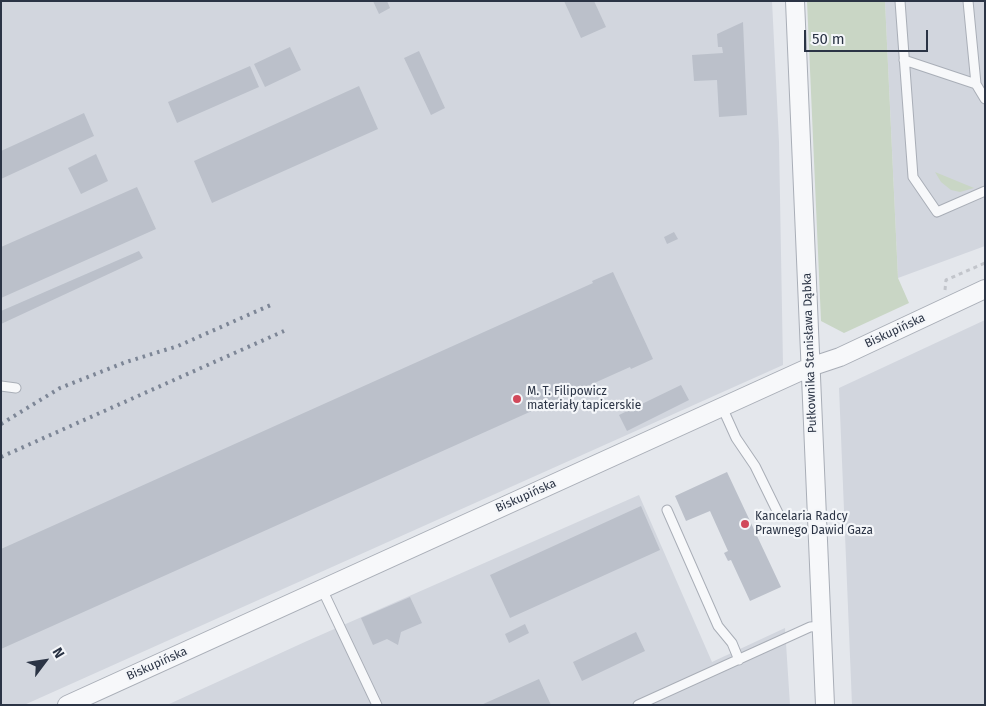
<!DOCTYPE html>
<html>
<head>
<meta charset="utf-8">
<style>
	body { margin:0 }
	#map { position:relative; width:986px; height:706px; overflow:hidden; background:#e4e7ec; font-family:"Fira Sans",sans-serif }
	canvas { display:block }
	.frame { position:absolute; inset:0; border:2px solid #2b3445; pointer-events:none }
	.north { position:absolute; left:20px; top:636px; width:50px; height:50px; -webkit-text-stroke:4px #f4f6f9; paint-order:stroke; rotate:59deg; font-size:14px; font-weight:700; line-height:20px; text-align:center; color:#2b3445 }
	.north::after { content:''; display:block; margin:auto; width:18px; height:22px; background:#2b3445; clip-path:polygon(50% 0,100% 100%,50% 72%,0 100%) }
	.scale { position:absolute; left:804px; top:30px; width:124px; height:22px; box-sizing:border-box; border:2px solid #2b3445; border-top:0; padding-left:6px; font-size:15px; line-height:18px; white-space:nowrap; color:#2b3445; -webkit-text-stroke:4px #f4f6f9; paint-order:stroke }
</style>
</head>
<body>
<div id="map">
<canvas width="986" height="706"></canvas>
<div class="frame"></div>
<div class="north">N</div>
<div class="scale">50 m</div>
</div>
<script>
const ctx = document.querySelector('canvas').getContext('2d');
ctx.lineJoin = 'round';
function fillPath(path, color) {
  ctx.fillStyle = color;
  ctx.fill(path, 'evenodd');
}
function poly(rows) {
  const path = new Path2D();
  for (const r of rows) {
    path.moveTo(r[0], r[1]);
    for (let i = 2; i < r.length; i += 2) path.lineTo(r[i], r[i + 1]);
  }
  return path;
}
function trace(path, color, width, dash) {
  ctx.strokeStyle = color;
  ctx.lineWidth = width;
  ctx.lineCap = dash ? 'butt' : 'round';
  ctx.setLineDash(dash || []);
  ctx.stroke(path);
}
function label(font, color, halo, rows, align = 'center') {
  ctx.font = font + ' "Fira Sans",sans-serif';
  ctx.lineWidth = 4.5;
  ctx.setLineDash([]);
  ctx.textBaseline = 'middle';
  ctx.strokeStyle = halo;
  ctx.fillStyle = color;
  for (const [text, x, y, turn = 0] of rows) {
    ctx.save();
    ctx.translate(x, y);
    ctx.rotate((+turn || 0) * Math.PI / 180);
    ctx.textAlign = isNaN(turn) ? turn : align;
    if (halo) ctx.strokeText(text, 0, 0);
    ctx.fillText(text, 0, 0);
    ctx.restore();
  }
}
fillPath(poly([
	[1,1,772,1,779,142,783,365,24,705,1,705],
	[885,1,985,1,985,246,898,278],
	[985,320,985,705,852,705,839,388],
	[639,495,712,662,785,628,790,705,167,705,307,641]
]), '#d2d6de');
fillPath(poly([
	[807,1,885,1,898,278,909,303,844,333,821,321],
	[935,172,974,188,960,192,951,190,941,182]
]), '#c9d6c5');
fillPath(poly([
	[373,1,387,1,390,8,379,14],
	[564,1,594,1,606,27,581,38],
	[743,22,747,115,719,117,717,80,694,81,692,55,723,53,722,47,718,47,717,34],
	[290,47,301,70,265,87,254,64],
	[419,51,445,108,431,115,404,58],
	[250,66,259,87,177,123,168,102],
	[359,86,378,129,212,203,194,161],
	[84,113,94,136,1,179,1,151],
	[96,154,108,181,81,194,68,168],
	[137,187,156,229,1,298,1,247],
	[674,232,678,239,667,244,664,237],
	[139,251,143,258,1,324,1,311],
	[613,272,653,359,631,369,630,367,1,649,1,549,593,283,592,281],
	[681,385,689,400,627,431,619,415],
	[727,472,781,587,750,601,731,560,728,561,724,553,728,551,710,511,686,521,675,496],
	[641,506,660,550,510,618,490,575],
	[410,597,422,623,401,632,398,645,387,639,373,645,361,618],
	[525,624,529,633,509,643,505,634],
	[636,632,645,651,582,681,573,662],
	[539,679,551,705,481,705]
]), '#bbc0ca');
const service = poly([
	[900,1,913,177,937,212,985,191],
	[968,1,976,84],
	[904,60,976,84,985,99],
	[1,386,16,388],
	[722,407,736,438,755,466,779,515],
	[667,510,718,626,732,643,739,660],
	[322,589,377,705],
	[638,705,810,627,822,626]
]);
const minor = poly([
	[795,1,825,705],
	[67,705,810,367,840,357,985,289]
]);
trace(service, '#a9aeb7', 11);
trace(minor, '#a9aeb7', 20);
trace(poly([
	[945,290,946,280,985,263]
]), '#c2c5cb', 3, [4, 4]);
trace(service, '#f7f8fa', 9);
trace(minor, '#f7f8fa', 18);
trace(poly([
	[1,424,60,388,126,362,178,346,273,304],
	[1,457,284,331]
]), '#7d8696', 4, [2.5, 5]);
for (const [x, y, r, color] of [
	[517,399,5,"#d1495b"],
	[745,524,5,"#d1495b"]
]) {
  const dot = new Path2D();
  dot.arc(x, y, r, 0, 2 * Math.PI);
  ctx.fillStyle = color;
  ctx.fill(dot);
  trace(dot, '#f4f6f9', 2);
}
label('12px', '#2b3445', '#f4f6f9', [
	["Biskupińska",895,331,-25],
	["Pułkownika Stanisława Dąbka",810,353,-92],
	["Biskupińska",526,496,-24],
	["Biskupińska",157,664,-24]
]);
label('12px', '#2b3445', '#f4f6f9', [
	["M. T. Filipowicz",527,392],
	["materiały tapicerskie",527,406],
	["Kancelaria Radcy",755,517],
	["Prawnego Dawid Gaza",755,531]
], 'left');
</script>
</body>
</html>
